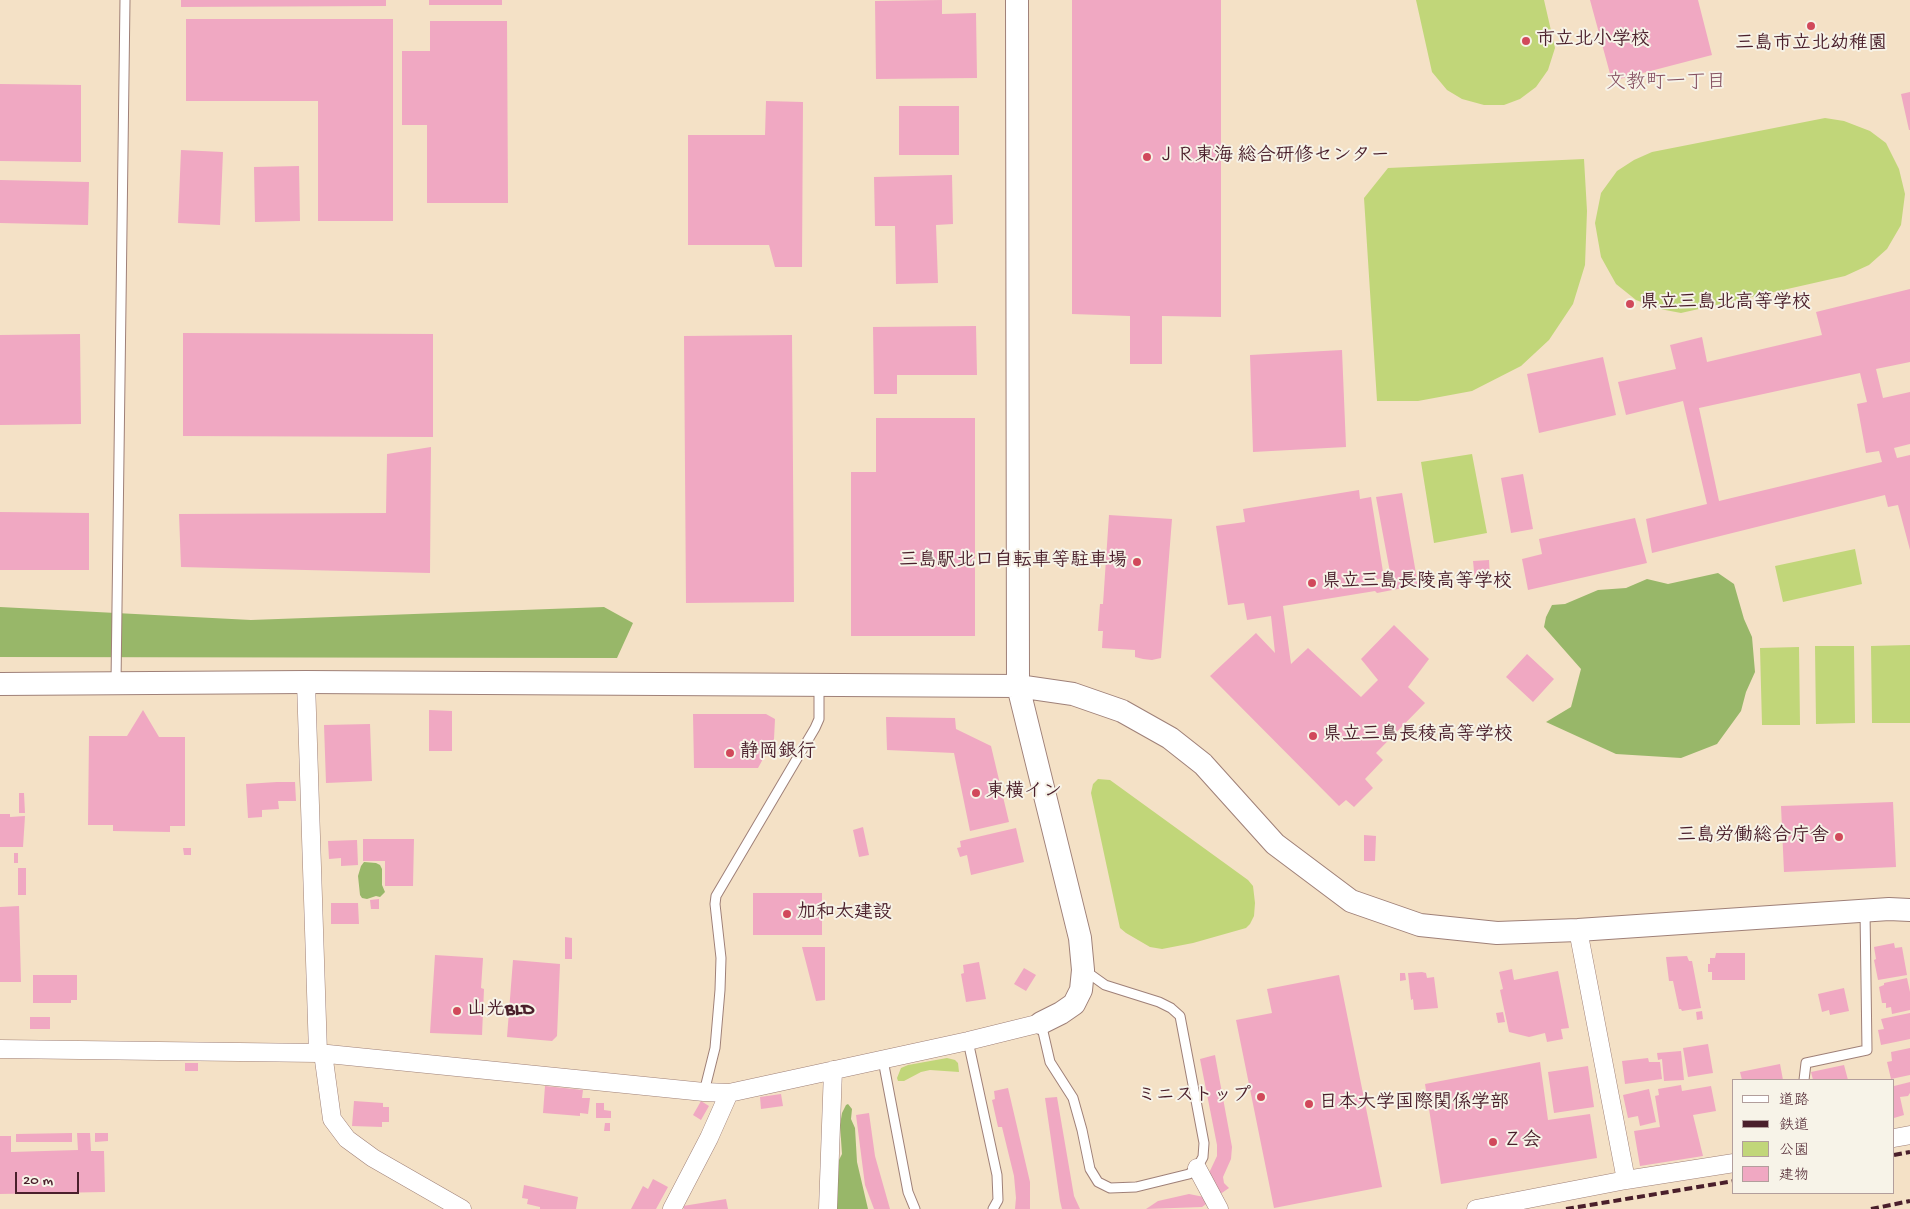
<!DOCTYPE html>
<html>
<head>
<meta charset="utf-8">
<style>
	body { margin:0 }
	#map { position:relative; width:1910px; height:1209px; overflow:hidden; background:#f4e1c6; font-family:"Gochi Hand","Klee One",sans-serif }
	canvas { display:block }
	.legend { position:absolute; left:1732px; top:1079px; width:162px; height:115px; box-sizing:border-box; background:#f7f3e8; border:1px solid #b29e9c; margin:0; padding:6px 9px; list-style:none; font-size:15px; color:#4a1f2b }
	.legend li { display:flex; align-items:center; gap:10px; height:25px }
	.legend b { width:25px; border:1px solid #b29e9c }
	.scale { position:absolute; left:15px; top:1172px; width:64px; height:22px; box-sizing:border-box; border:2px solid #4a1f2b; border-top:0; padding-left:6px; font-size:15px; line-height:18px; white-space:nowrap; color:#4a1f2b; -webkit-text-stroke:4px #f7f3e8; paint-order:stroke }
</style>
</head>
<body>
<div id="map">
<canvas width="1910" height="1209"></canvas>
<ul class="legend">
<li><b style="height:6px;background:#fff"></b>道路</li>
<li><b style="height:6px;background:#4a1f2b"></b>鉄道</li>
<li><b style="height:14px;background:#c1d679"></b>公園</li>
<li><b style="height:14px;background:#f0a8c2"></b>建物</li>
</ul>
<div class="scale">20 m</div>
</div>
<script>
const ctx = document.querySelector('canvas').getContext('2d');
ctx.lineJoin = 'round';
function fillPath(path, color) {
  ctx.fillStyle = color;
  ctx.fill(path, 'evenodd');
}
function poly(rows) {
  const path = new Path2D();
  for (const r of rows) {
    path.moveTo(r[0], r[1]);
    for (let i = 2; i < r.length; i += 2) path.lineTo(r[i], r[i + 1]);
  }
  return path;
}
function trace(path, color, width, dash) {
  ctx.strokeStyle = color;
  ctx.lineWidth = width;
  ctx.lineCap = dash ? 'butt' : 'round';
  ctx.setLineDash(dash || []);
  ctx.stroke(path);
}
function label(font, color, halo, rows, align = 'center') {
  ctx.font = font + ' "Gochi Hand","Klee One",sans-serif';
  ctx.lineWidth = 4;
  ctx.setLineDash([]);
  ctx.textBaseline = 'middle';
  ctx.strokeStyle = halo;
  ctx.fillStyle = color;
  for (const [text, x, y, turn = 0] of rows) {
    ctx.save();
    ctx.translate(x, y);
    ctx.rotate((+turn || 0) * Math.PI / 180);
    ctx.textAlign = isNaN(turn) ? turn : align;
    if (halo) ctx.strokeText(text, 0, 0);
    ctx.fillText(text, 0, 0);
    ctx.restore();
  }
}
fillPath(poly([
	[1416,0,1544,0,1555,48,1548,70,1536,87,1520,99,1504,105,1484,105,1462,99,1447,90,1432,72],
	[1825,118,1844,121,1870,131,1886,143,1899,169,1905,194,1901,225,1887,249,1869,265,1845,276,1681,313,1660,309,1636,300,1616,284,1601,257,1595,223,1601,193,1617,171,1634,160,1652,152],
	[1584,159,1587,211,1585,265,1573,304,1549,340,1521,366,1472,391,1418,401,1377,401,1364,198,1388,168],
	[1472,454,1487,533,1434,543,1421,462],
	[1855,549,1862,584,1783,602,1775,566],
	[1910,645,1910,723,1872,723,1871,646],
	[1815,646,1854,646,1855,723,1816,724],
	[1799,647,1800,725,1762,725,1760,648],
	[1098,779,1110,780,1248,880,1253,886,1255,903,1254,916,1250,924,1246,928,1193,943,1162,949,1150,947,1126,933,1120,928,1091,793,1093,784],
	[947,1058,955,1060,958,1063,959,1072,930,1070,921,1072,904,1081,898,1081,897,1078,901,1068,908,1065]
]), '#c1d679');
fillPath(poly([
	[1718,573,1734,584,1744,619,1752,637,1755,672,1746,692,1741,711,1717,744,1681,758,1616,754,1546,722,1571,707,1581,669,1544,627,1546,617,1552,605,1565,604,1598,590,1626,588,1647,579,1668,584],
	[0,607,251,620,604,607,633,623,617,658,0,657],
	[364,862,376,863,380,865,382,869,382,885,385,892,380,897,376,896,367,899,362,898,360,895,358,876,361,866],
	[848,1104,852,1109,851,1119,855,1128,857,1162,868,1209,836,1209,838,1162,842,1154,840,1125,842,1113,846,1105]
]), '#98b769');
fillPath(poly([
	[181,0,386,0,386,6,181,7],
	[429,0,502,0,502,5,429,5],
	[942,0,942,14,976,13,977,78,876,79,875,1],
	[1072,0,1221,0,1221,317,1162,316,1162,364,1130,364,1130,316,1072,314],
	[1590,0,1698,0,1712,55,1612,81],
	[186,19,393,19,393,221,318,221,318,101,186,101],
	[430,21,507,21,508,203,427,203,427,125,402,125,402,51,430,51],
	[0,84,81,85,81,162,0,161],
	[1910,92,1910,130,1909,130,1901,94],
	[766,101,803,102,802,267,775,267,769,245,688,245,688,135,765,135],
	[899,106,959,106,959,155,899,155],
	[181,150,223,152,220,225,178,223],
	[299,166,300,221,255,222,254,167],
	[952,175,953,224,936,225,938,283,896,284,895,226,875,226,874,177],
	[0,180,89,182,88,225,0,223],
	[1910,289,1910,362,1876,369,1883,398,1910,392,1910,444,1894,448,1897,458,1910,455,1910,550,1898,505,1888,507,1885,495,1652,553,1646,519,1707,504,1683,401,1626,415,1618,382,1676,369,1670,345,1702,337,1707,362,1822,335,1816,312],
	[1860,373,1867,402,1857,404,1866,453,1879,451,1882,462,1719,501,1699,408],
	[976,326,977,375,897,375,897,394,874,394,873,327],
	[183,333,433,334,433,437,183,436],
	[80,334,81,424,0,425,0,335],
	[792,335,794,602,686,603,684,336],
	[1342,350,1346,447,1253,452,1250,355],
	[1603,357,1616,415,1539,433,1527,374],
	[876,418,975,418,975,636,851,636,851,472,876,472],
	[431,447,430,573,181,567,179,514,386,513,387,454],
	[1523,474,1533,529,1511,533,1501,478],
	[1359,490,1360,499,1371,497,1384,578,1373,580,1374,586,1392,583,1376,497,1402,493,1418,585,1377,593,1375,591,1283,606,1291,664,1308,648,1361,697,1378,680,1361,659,1394,625,1429,659,1408,687,1425,703,1376,753,1383,760,1365,779,1373,788,1354,807,1346,800,1339,806,1210,676,1256,633,1275,653,1271,616,1247,620,1244,603,1228,605,1216,526,1245,522,1243,509],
	[0,512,89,513,89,570,0,570],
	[1109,515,1172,519,1161,658,1152,660,1143,659,1135,657,1135,650,1102,648,1103,631,1098,631,1100,604,1103,604],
	[1635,518,1647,563,1528,590,1522,559,1542,554,1539,539],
	[1489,560,1490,580,1475,581,1473,561],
	[1527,654,1554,679,1533,702,1506,677],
	[143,710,159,737,185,737,185,826,170,826,170,832,113,831,113,825,88,825,89,736,127,736],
	[429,710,452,711,452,751,429,751],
	[693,714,766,714,775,719,774,739,758,768,694,768],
	[886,717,955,718,956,729,991,746,1009,822,970,831,954,753,887,750],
	[370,724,372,781,326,783,324,725],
	[277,782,295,782,296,801,278,801,279,809,262,810,262,817,248,818,246,784],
	[19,793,24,793,25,813,19,813],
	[1893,802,1896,867,1784,872,1781,806],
	[0,814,10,814,10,817,25,816,23,847,0,847],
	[863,827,869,855,859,857,853,830],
	[1016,828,1024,862,971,875,967,855,960,857,957,848,961,847,960,841],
	[1364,835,1376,836,1375,861,1364,861],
	[363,839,414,839,413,886,385,886,385,861,363,861],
	[357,840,358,865,341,866,341,858,329,859,328,841],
	[183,848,191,848,191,855,184,855],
	[14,853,18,853,18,863,14,863],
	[18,868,26,868,26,895,18,895],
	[753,893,822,893,822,935,753,935],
	[379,899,379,909,371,909,370,900],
	[331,903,358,903,359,924,331,924],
	[19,906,21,982,0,982,0,907],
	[565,937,572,938,572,959,565,959],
	[1894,943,1895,948,1902,947,1907,975,1878,980,1874,960,1876,959,1874,947],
	[802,947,825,947,825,1000,816,1001],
	[1716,953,1745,953,1745,980,1712,980,1712,972,1708,972,1708,964,1710,964,1710,958,1715,958],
	[435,955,483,958,481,988,484,989,482,1035,430,1033],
	[1687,956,1689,961,1692,961,1701,1008,1682,1011,1681,1009,1679,1009,1673,981,1669,981,1666,957],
	[513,960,560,964,557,1036,552,1041,507,1037],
	[979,962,986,999,966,1002,961,974,964,973,963,965],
	[1024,968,1036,975,1026,991,1014,984],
	[1512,969,1514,980,1558,971,1569,1028,1561,1029,1563,1039,1547,1042,1545,1033,1529,1037,1509,1032,1500,990,1503,989,1499,972],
	[1422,972,1426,973,1427,978,1434,977,1438,1008,1414,1010,1413,999,1411,1000,1408,973],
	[1400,973,1405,973,1406,980,1400,981],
	[33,975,77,975,77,1000,71,1000,71,1003,33,1003],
	[1339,975,1382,1187,1274,1208,1236,1020,1272,1013,1267,989],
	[1907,978,1910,992,1910,1010,1892,1014,1891,1007,1886,1008,1886,1003,1882,1003,1879,987,1884,985,1884,983],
	[1844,988,1849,1011,1830,1015,1829,1010,1822,1012,1818,994],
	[1702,1011,1703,1019,1697,1020,1696,1012],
	[1503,1012,1505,1022,1498,1023,1496,1013],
	[1910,1013,1910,1039,1881,1045,1878,1030,1884,1029,1881,1019],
	[30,1017,50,1017,50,1029,30,1029],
	[1708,1044,1713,1073,1688,1077,1683,1048],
	[1910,1048,1910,1075,1891,1079,1887,1062,1892,1061,1891,1052],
	[1681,1051,1684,1080,1664,1081,1662,1059,1658,1060,1657,1053],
	[1215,1055,1232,1147,1231,1159,1223,1177,1224,1183,1229,1188,1216,1197,1209,1173,1217,1156,1217,1145,1200,1059],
	[1648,1058,1649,1062,1660,1062,1662,1079,1625,1084,1622,1061],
	[1540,1062,1548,1120,1590,1114,1597,1158,1441,1184,1425,1084],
	[185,1063,198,1063,198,1071,185,1071],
	[1780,1064,1783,1080,1742,1080,1740,1072],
	[1844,1065,1848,1080,1813,1080,1811,1072],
	[1588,1066,1594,1107,1554,1113,1548,1072],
	[1910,1082,1910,1093,1908,1096,1900,1097,1904,1115,1894,1118,1894,1086],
	[1681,1085,1682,1091,1711,1086,1716,1111,1693,1115,1703,1156,1640,1166,1634,1131,1660,1127,1655,1096,1659,1095,1658,1089],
	[545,1086,583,1090,582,1098,590,1098,588,1114,580,1113,580,1116,543,1113],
	[1008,1088,1030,1182,1030,1209,1015,1209,1016,1198,1014,1176,1002,1127,998,1127,992,1100,995,1099,994,1091],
	[1649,1089,1656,1122,1640,1126,1638,1116,1628,1118,1623,1095],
	[781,1094,783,1106,761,1109,760,1097],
	[1057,1097,1074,1196,1080,1209,1062,1209,1060,1201,1045,1098],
	[354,1101,383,1103,383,1107,389,1107,389,1122,382,1122,382,1127,352,1126],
	[701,1101,709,1106,701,1120,693,1115],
	[596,1103,604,1103,604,1110,611,1111,611,1118,596,1118],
	[869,1113,875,1156,890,1209,874,1209,865,1185,856,1115],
	[605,1123,610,1123,610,1131,604,1131],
	[72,1133,72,1142,16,1142,16,1134],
	[77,1133,90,1133,91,1151,104,1151,105,1192,0,1194,0,1136,11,1136,11,1152,78,1150],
	[95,1133,108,1133,108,1141,95,1142],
	[653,1179,668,1187,656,1209,631,1209,643,1186,648,1189],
	[524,1185,578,1197,576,1209,540,1209,540,1207,527,1204,528,1199,522,1198],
	[1189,1194,1204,1197,1209,1202,1202,1207,1146,1209,1158,1201],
	[726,1199,728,1209,684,1209,683,1206]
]), '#f0a8c2');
const service = poly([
	[116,682,125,0],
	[1041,1023,1050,1062,1073,1098,1082,1130,1090,1169,1098,1182,1110,1188,1136,1187,1189,1174,1197,1168,1203,1157,1204,1143,1180,1016,1171,1008,1159,1002,1105,985,1084,970],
	[968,1041,997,1175,998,1200,993,1209],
	[883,1060,908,1192,915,1209],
	[1804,1080,1806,1063,1867,1050,1865,912],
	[704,1092,715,1048,720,990,721,958,715,904,716,896,815,728,819,719,819,685]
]);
const minor = poly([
	[306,682,318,1053],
	[1578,930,1626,1180],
	[0,1049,318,1053,704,1092,729,1093,968,1041,1041,1023],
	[323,1053,332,1119,347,1139,373,1158,462,1209],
	[1894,1138,1910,1135],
	[1197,1168,1219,1209],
	[672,1209,709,1138,729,1093],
	[828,1209,833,1070],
	[1476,1209,1626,1180,1734,1163]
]);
const tertiary = poly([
	[1017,0,1018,686,1080,938,1083,970,1081,990,1074,1004,1061,1013,1041,1023],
	[0,684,306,682,1018,686,1073,694,1122,711,1170,738,1203,764,1275,844,1351,901,1420,925,1497,933,1578,930,1889,909,1910,910]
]);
trace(service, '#9f8078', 11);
trace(minor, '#9f8078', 19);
trace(tertiary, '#9f8078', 24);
trace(service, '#fff', 9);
trace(minor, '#fff', 18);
trace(tertiary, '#fff', 22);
trace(poly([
	[1894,1155,1910,1152],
	[1566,1209,1734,1181],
	[1871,1209,1910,1201]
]), '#4a1f2b', 4, [8, 4]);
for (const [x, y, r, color] of [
	[1811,26,5,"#d1495b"],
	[1526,41,5,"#d1495b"],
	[1147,157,5,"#d1495b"],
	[1630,304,5,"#d1495b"],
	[1137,562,5,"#d1495b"],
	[1312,583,5,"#d1495b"],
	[1313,736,5,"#d1495b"],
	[730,753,5,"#d1495b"],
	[976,793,5,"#d1495b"],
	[1839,837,5,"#d1495b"],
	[787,914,5,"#d1495b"],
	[457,1011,5,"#d1495b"],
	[1261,1097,5,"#d1495b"],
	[1309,1104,5,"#d1495b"],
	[1493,1142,5,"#d1495b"]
]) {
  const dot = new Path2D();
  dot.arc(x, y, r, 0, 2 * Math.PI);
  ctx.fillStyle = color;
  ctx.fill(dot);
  trace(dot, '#f7f3e8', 2);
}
label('bold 19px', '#4a1f2b', '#f7f3e8', [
	["市立北小学校",1536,41],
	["三島市立北幼稚園",1811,45,"center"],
	["ＪＲ東海 総合研修センター",1157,157],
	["県立三島北高等学校",1640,304],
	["三島駅北口自転車等駐車場",1127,562,"right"],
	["県立三島長陵高等学校",1322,583],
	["県立三島長稜高等学校",1323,736],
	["静岡銀行",740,753],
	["東横イン",986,793],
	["三島労働総合庁舎",1829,837,"right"],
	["加和太建設",797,914],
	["山光BLD",467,1011],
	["ミニストップ",1251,1097,"right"],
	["日本大学国際関係学部",1319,1104],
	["Ｚ会",1503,1142]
], 'left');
label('20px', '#844f60', '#f7f3e8', [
	["文教町一丁目",1666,84]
]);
</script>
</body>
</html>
